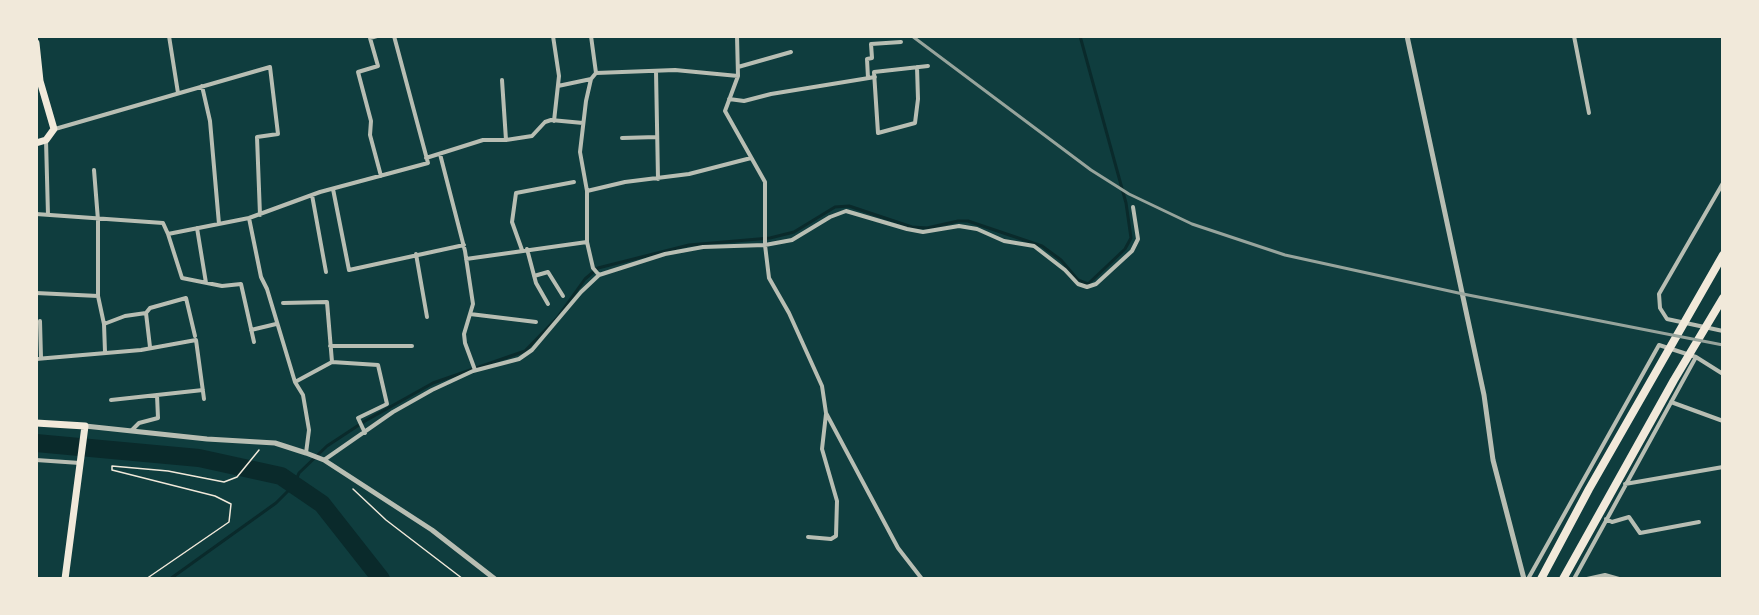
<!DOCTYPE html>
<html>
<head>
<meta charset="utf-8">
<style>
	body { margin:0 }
	#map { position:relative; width:1759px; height:615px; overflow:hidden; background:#0f3d3e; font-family:Barlow,sans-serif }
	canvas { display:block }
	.frame { position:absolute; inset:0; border:38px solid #f1e9da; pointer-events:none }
</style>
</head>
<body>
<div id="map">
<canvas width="1759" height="615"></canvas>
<div class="frame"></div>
</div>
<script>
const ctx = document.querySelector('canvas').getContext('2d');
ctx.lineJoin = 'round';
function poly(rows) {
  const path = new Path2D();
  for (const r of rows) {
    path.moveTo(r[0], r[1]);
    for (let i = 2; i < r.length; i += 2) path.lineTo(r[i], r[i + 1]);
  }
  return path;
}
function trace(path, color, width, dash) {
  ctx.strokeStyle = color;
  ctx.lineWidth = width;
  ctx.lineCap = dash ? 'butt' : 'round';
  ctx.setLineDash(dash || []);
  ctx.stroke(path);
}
trace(poly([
	[170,579,276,503,294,485,299,473,327,446,365,421,433,383,525,351,557,318,585,279,598,268,689,245,770,238,794,232,835,207,849,206,912,227,927,228,958,221,968,221,1042,246,1061,260,1078,280,1088,284,1125,249,1131,238,1126,203,1080,36]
]), '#0a2a2b', 3);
trace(poly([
	[36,443,199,458,281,476,322,504,381,579]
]), '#0a2a2b', 18);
trace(poly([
	[353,489,386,520,463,579],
	[146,579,229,522,231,504,215,496,112,470,112,466,168,471,224,482,237,477,259,450]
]), '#f1e9da', 1.5);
trace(poly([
	[169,36,178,93],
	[377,36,370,38,378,66,358,72,371,121,370,135,381,176],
	[553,36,559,76,554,121],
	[591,36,596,73,675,70,738,76,725,111,765,182,765,245,769,278,789,313,822,386,826,413,898,548,922,579],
	[737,36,738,76],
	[1574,36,1589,113],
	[738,67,791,52],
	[917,67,918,99,915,123,878,133,874,72,928,66],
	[656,71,658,179],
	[596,73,591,79,586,101,580,152,587,191,587,242,593,268,599,275],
	[868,78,867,59,872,58,871,44,901,42],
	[502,80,506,140],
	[202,86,210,121,219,224],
	[558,86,591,79],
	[729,99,744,101,771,94,875,77],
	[55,129,270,67,278,134,257,137,260,215],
	[622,138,657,137],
	[46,140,48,215],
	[440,154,465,251,473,304,464,334,465,343,475,370],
	[426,158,483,140,506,140,532,136,545,122,551,120,583,123],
	[94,170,98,220,98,296,104,324,105,352],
	[1723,183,1659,294,1660,308,1667,319,1723,331],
	[333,189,349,270,464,245],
	[587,191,625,182,689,174,751,158],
	[312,195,326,272],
	[36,214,163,223,168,234,249,218,320,192,428,163,394,36],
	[249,218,261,277,267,289,295,382,303,395,309,430,306,453],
	[197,228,206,283],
	[168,234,182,278,222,286,241,284,254,342],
	[527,249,536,283,548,304],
	[522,250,512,222,516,193,574,182],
	[416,254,427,317],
	[466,259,587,242],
	[534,276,548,272,563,296],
	[36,293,98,296],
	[283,303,327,302,332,362],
	[470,314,536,322],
	[40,321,41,358],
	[104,324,125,316,146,313],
	[251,330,276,324],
	[330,346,412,346],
	[150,347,146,313,150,308,186,298,195,336],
	[36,359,141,350,196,340,204,399],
	[295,382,332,362,378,365,387,404,358,418,365,433],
	[111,400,203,390],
	[1671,402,1723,421],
	[132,430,139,423,158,418,157,395],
	[36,460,80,463],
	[324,460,393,412,432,390,473,371,519,359,532,350,581,292,599,275,665,254,703,247,765,245,792,240,830,217,846,211,907,229,923,232,959,226,977,229,1004,241,1034,246,1065,270,1078,284,1087,287,1096,284,1132,251,1138,239,1133,207],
	[1625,484,1723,467],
	[1606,519,1612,522,1629,517,1640,533,1699,522],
	[808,537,831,539,836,536,837,501,822,449,826,414],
	[1528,579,1659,345,1696,357,1723,374],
	[1574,579,1696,357],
	[1587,579,1605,575,1619,579]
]), '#b8beb3', 4);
trace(poly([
	[1407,36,1484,395,1493,460,1524,579],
	[85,426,207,439,275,443,306,453,324,460,432,530,495,579]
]), '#b8beb3', 5);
trace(poly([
	[36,43,40,81,54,129,46,140,36,143],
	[36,423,85,426,65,579]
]), '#f1e9da', 7);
trace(poly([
	[1541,579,1589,489,1723,255],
	[1563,579,1674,380,1723,298]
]), '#f1e9da', 8);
trace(poly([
	[912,36,1091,170,1129,194,1192,224,1285,255,1463,294,1723,345]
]), '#97a49c', 3);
</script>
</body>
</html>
